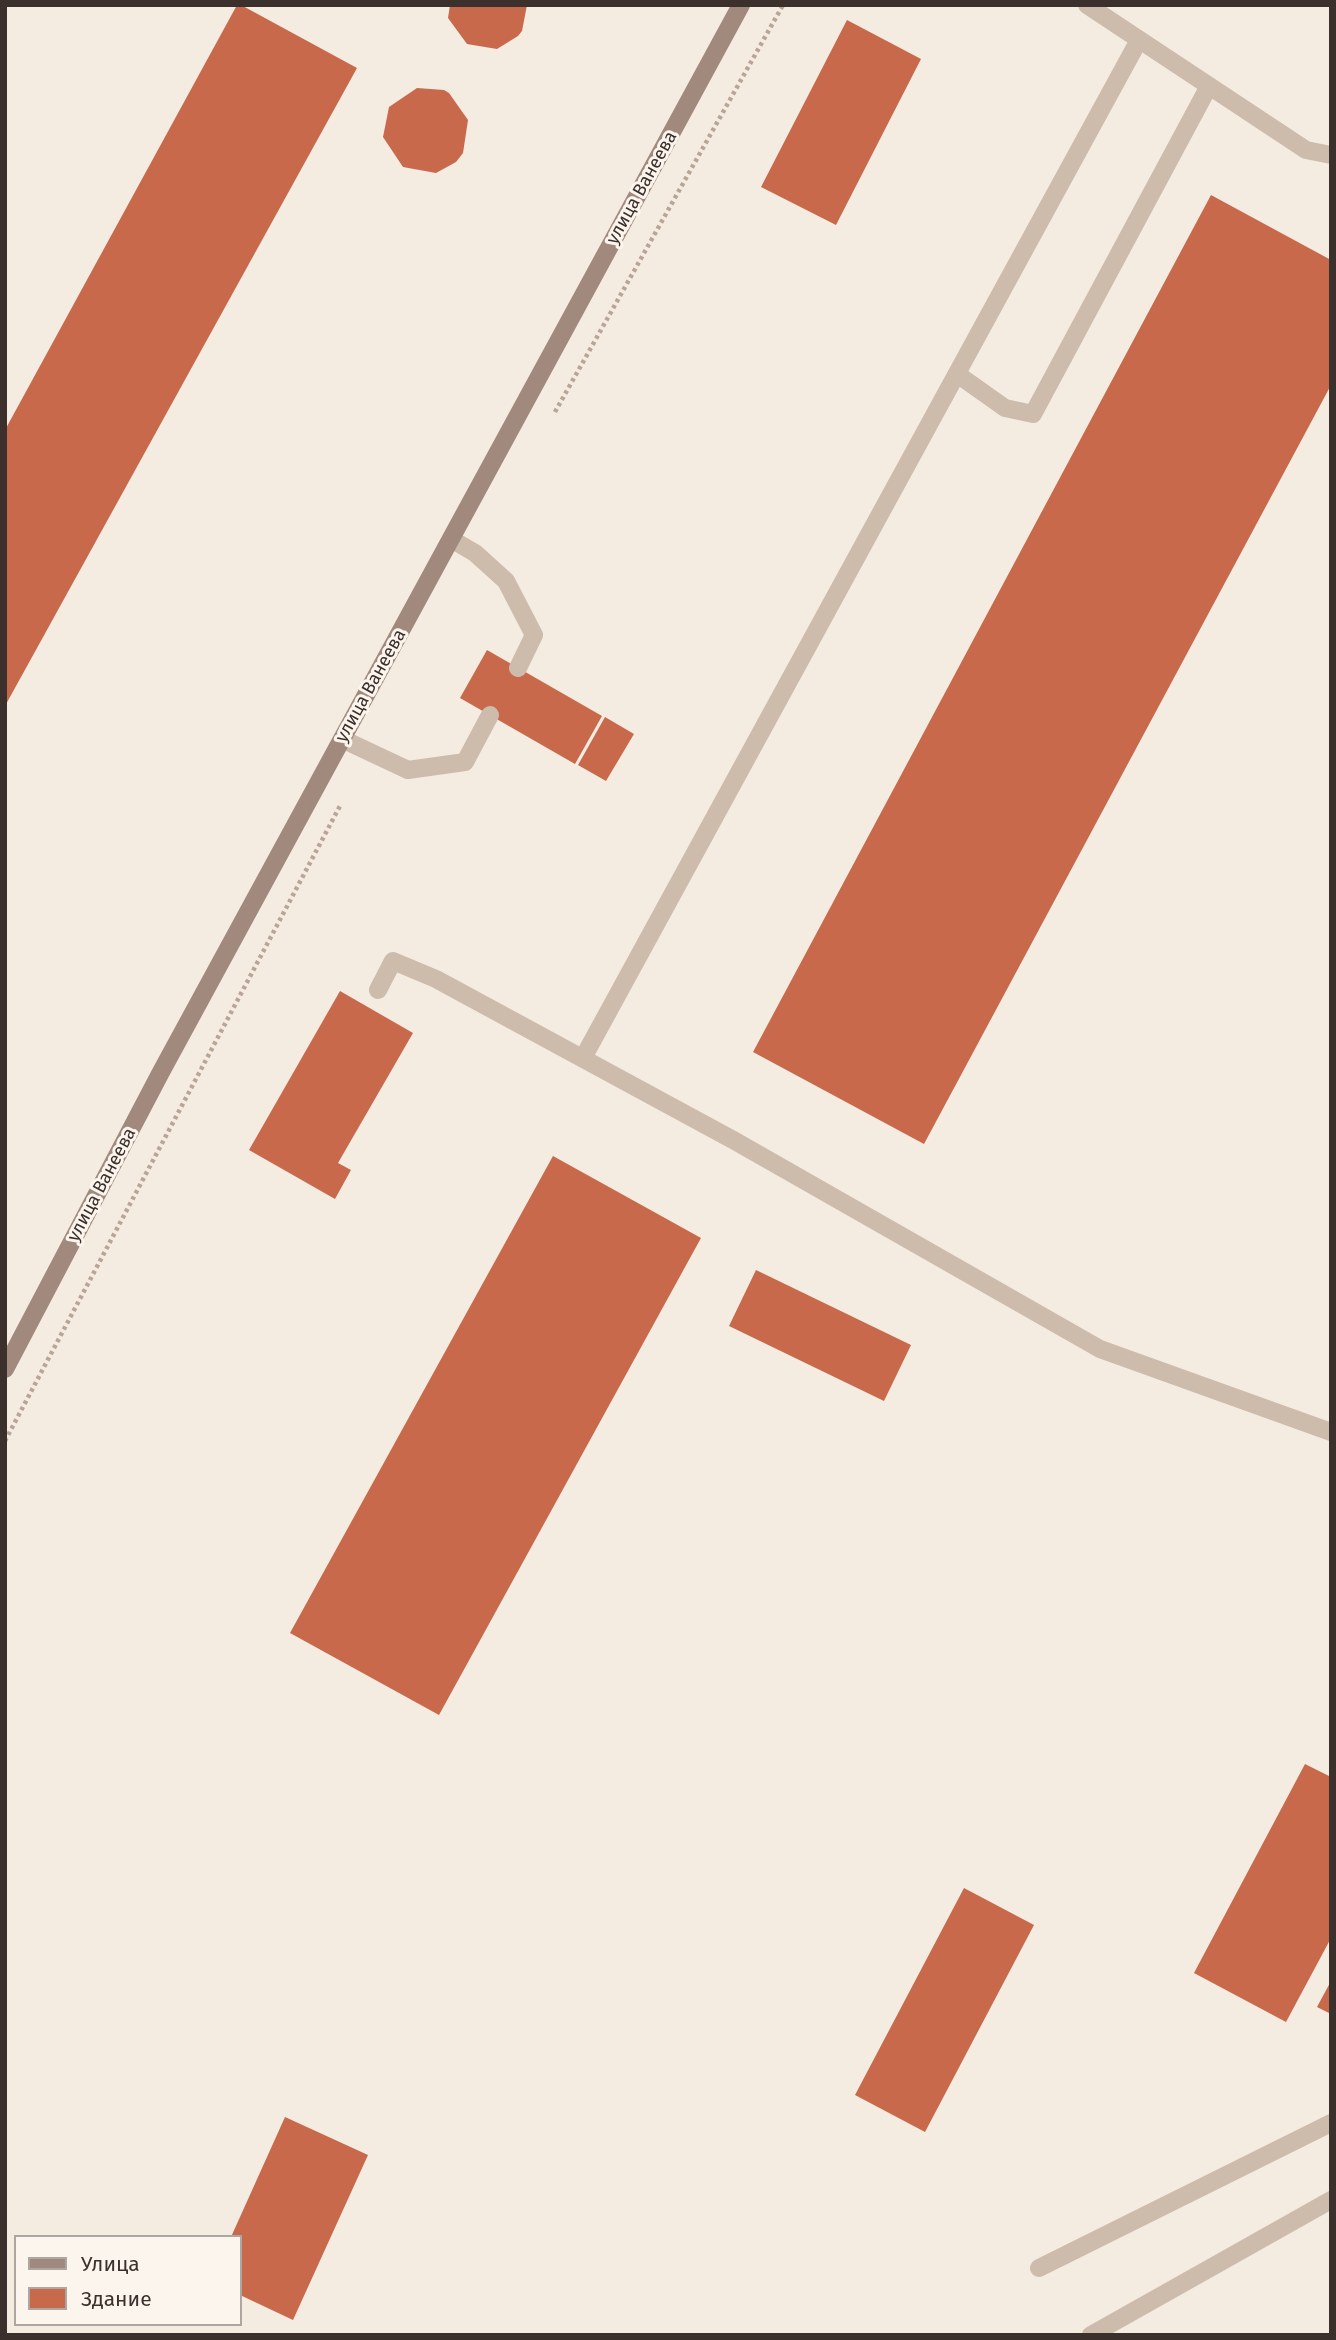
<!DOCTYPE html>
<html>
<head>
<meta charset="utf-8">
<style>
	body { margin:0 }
	#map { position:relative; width:1336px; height:2340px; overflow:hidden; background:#f4ebe1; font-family:"Fira Sans",sans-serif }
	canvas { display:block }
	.frame { position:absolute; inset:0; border:7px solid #3b302b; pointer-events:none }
	.legend { position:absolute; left:14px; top:2235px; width:228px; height:91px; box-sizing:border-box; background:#fbf5ee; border:2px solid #aea6a0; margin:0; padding:9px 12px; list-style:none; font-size:21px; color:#3b302b }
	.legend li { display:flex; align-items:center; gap:14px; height:35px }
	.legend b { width:35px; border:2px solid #aea6a0 }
</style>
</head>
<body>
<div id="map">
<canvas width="1336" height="2340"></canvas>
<div class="frame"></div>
<ul class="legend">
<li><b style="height:9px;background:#a18a7d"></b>Улица</li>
<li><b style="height:19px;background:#c8694b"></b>Здание</li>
</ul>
</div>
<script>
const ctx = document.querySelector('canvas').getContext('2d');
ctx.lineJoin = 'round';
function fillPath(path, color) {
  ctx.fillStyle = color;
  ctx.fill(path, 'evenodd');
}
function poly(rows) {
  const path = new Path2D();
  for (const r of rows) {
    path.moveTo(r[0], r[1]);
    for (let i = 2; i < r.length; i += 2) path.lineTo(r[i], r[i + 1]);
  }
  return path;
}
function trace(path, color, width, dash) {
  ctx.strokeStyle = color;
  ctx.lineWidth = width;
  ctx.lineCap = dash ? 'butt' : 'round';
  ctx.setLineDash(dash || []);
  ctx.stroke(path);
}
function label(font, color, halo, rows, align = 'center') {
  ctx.font = font + ' "Fira Sans",sans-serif';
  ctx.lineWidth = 6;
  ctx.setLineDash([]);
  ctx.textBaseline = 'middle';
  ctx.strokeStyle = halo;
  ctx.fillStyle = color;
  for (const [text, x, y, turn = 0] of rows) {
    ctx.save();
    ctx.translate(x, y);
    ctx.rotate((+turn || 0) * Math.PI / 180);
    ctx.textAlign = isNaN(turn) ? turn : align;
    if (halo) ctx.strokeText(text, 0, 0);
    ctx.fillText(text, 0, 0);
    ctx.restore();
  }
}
fillPath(poly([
	[237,5,241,5,357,68,5,706,5,430],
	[450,5,527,5,522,31,518,36,497,49,467,44,448,18],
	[847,20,921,59,836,225,761,187],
	[417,88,444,90,449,93,468,120,463,153,456,162,436,173,403,167,383,137,389,107],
	[1211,195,1331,260,1331,385,924,1144,753,1052],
	[487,650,602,716,575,764,460,698],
	[605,717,634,734,606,781,578,765],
	[340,991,413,1033,338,1163,351,1170,335,1199,249,1150],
	[553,1156,701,1238,439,1715,290,1633],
	[756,1270,911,1345,884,1401,729,1326],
	[1305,1764,1331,1777,1331,1938,1286,2022,1194,1973],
	[964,1888,1034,1925,925,2132,855,2095],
	[1331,1981,1331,2014,1317,2007],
	[285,2117,368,2155,293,2320,240,2295,240,2237,231,2237]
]), '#c8694b');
trace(poly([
	[555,412,783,5],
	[5,1441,341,804]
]), '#b9a596', 4.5, [3.5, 3.5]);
trace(poly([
	[1087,5,1306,150,1331,155],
	[957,374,1005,408,1033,414,1209,86],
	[451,539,475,553,506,581,534,635,518,668],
	[342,739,408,770,465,762,490,715],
	[378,990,393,961,436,979,735,1141,1100,1349,1331,1432],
	[583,1058,1139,40],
	[1039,2268,1331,2123],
	[1091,2335,1331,2200]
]), '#cdbbac', 18);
trace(poly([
	[5,1369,161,1072,741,5]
]), '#a18a7d', 18);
label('18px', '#3b302b', '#fbf5ee', [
	["улица Ванеева",642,188,-61],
	["улица Ванеева",371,686,-61],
	["улица Ванеева",102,1185,-62]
]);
</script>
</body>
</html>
